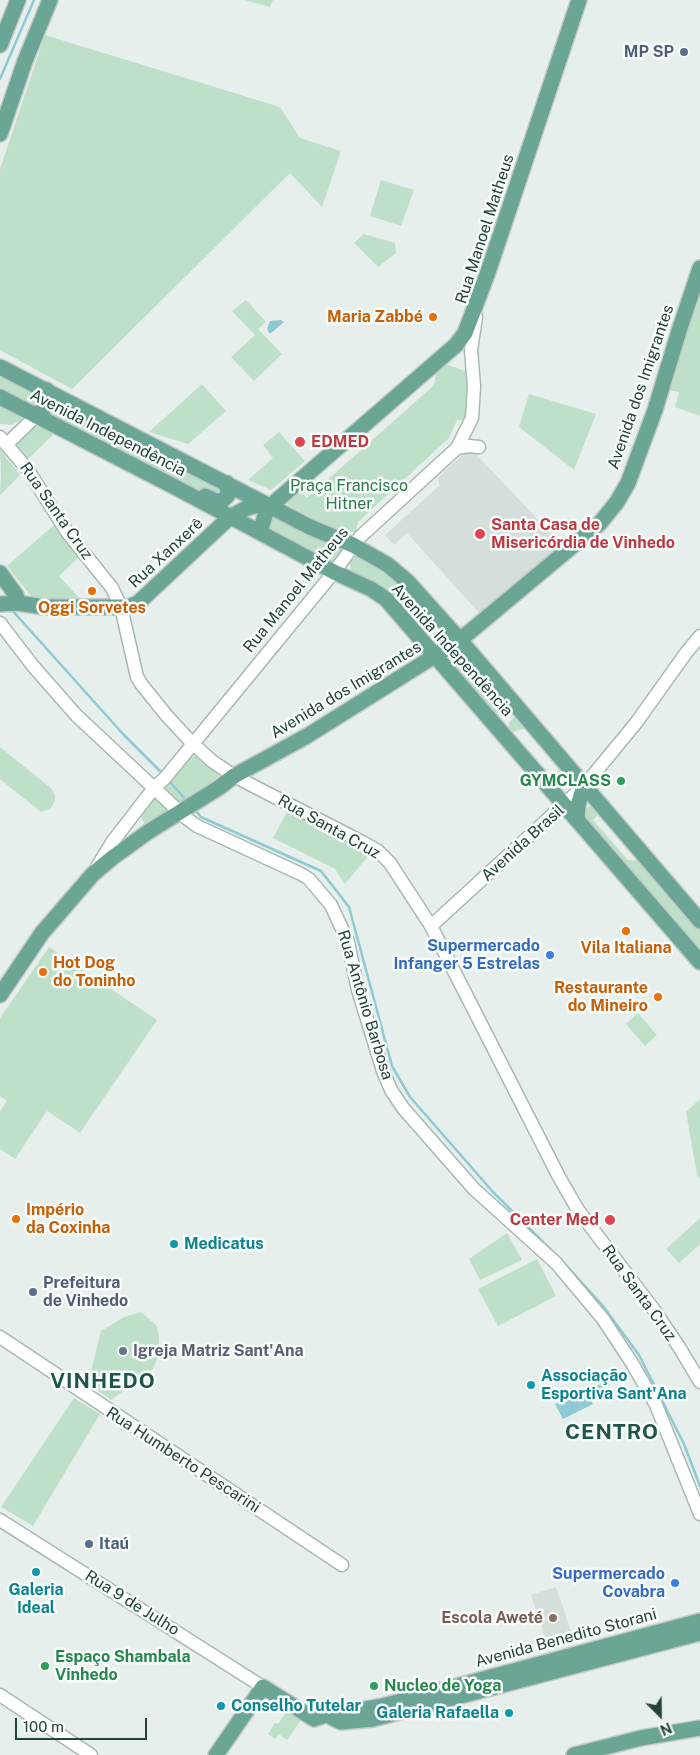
<!DOCTYPE html>
<html>
<head>
<meta charset="utf-8">
<style>
	body { margin:0 }
	#map { position:relative; width:700px; height:1755px; overflow:hidden; background:#e6efeb; font-family:"Public Sans",sans-serif }
	canvas { display:block }
	.north { position:absolute; left:635px; top:1690px; width:50px; height:50px; -webkit-text-stroke:4px #f7fbf9; paint-order:stroke; rotate:157deg; font-size:14px; font-weight:700; line-height:20px; text-align:center; color:#24423a }
	.north::after { content:''; display:block; margin:auto; width:18px; height:22px; background:#24423a; clip-path:polygon(50% 0,100% 100%,50% 72%,0 100%) }
	.scale { position:absolute; left:15px; top:1718px; width:132px; height:22px; box-sizing:border-box; border:2px solid #24423a; border-top:0; padding-left:6px; font-size:15px; line-height:18px; white-space:nowrap; color:#24423a; -webkit-text-stroke:4px #f7fbf9; paint-order:stroke }
</style>
</head>
<body>
<div id="map">
<canvas width="700" height="1755"></canvas>
<div class="north">N</div>
<div class="scale">100 m</div>
</div>
<script>
const ctx = document.querySelector('canvas').getContext('2d');
ctx.lineJoin = 'round';
function fillPath(path, color) {
  ctx.fillStyle = color;
  ctx.fill(path, 'evenodd');
}
function poly(rows) {
  const path = new Path2D();
  for (const r of rows) {
    if (r.length === 3) {
      path.moveTo(r[0] + r[2], r[1]);
      path.arc(r[0], r[1], r[2], 0, 2 * Math.PI);
      continue;
    }
    path.moveTo(r[0], r[1]);
    for (let i = 2; i < r.length; i += 2) path.lineTo(r[i], r[i + 1]);
  }
  return path;
}
function trace(path, color, width, dash) {
  ctx.strokeStyle = color;
  ctx.lineWidth = width;
  ctx.lineCap = dash ? 'butt' : 'round';
  ctx.setLineDash(dash || []);
  ctx.stroke(path);
}
function label(font, color, halo, rows, align = 'center') {
  ctx.font = font + ' "Public Sans",sans-serif';
  ctx.lineWidth = 5;
  ctx.setLineDash([]);
  ctx.textBaseline = 'middle';
  ctx.strokeStyle = halo;
  ctx.fillStyle = color;
  for (const [text, x, y, turn = 0] of rows) {
    ctx.save();
    ctx.translate(x, y);
    ctx.rotate((+turn || 0) * Math.PI / 180);
    ctx.textAlign = isNaN(turn) ? turn : align;
    if (halo) ctx.strokeText(text, 0, 0);
    ctx.fillText(text, 0, 0);
    ctx.restore();
  }
}
fillPath(poly([
	[467,451,476,454,562,545,562,548,481,615,407,533,394,545,385,535,440,485,437,478],
	[556,1587,574,1640,549,1649,531,1595]
]), '#d4dfda');
fillPath(poly([
	[245,0,273,0,270,7],
	[45,35,280,107,300,138,341,151,322,207,290,173,72,389,0,350,0,169],
	[381,180,414,190,401,226,370,216],
	[364,234,395,243,396,253,378,267,354,243],
	[700,297,700,416,675,407,679,392,668,390],
	[246,300,266,322,258,329,282,354,254,381,231,357,255,335,232,311],
	[443,363,465,371,471,379,466,420,457,420,449,438,358,522,356,532,338,531,289,506,287,502,288,496,302,493,307,498,432,387,435,381,436,369],
	[0,371,43,394,37,408,0,391],
	[202,384,226,411,188,444,149,432],
	[529,394,596,414,574,470,519,427],
	[0,400,22,416,21,420,11,425,0,424],
	[61,405,224,488,216,499,186,484,174,481,56,419,54,414,55,409],
	[37,424,55,433,28,459,14,445,32,425],
	[279,432,305,461,271,490,248,480,273,458,263,445],
	[0,449,20,475,0,495,1,473],
	[275,515,339,545,342,552,335,561,331,562,272,531,269,525,271,520],
	[54,525,81,555,59,576,82,601,36,602,7,566],
	[360,556,395,575,401,583,398,596,406,605,402,608,354,574,350,567,350,562,356,557],
	[455,651,460,651,507,705,504,711,500,713,492,712,449,663,449,655],
	[517,717,524,722,571,775,572,779,569,784,560,787,553,780,560,766,526,728,510,733,509,723,513,718],
	[0,747,52,789,55,795,55,801,51,808,41,812,0,779],
	[198,756,219,773,217,781,179,803,163,789,191,757],
	[156,797,170,809,146,825,140,816],
	[594,803,602,811,593,820,628,860,645,861,700,926,700,952,581,813],
	[288,810,364,847,369,855,345,884,335,869,273,838],
	[49,947,157,1020,80,1133,47,1111,15,1159,0,1149,0,1111,7,1101,0,1096,0,1018],
	[638,1013,657,1035,645,1046,626,1024],
	[700,1099,700,1179,697,1175,686,1112],
	[700,1218,700,1244,679,1263,666,1249],
	[507,1233,522,1260,480,1280,469,1259],
	[537,1259,556,1296,498,1326,478,1289],
	[141,1312,157,1326,159,1337,158,1357,153,1369,111,1400,88,1383,101,1331,124,1317],
	[74,1398,100,1414,33,1526,1,1507],
	[287,1711,301,1720,287,1740,279,1734,275,1739,268,1734,275,1723,278,1724]
]), '#bfe0c8');
fillPath(poly([
	[281,320,284,322,270,334,267,329,270,321],
	[601,1390,5.5],
	[585,1389,593,1404,563,1419,555,1404]
]), '#8ec9d4');
trace(poly([
	[0,79,34,0],
	[11,609,123,734,163,774],
	[168,780,188,802],
	[195,810,201,817,321,871,349,907,392,1066,410,1097,493,1192,559,1258],
	[563,1262,603,1306,639,1355,684,1444,700,1486]
]), '#8ec9d4', 2.5);
const minor = poly([
	[0,437,28,470,67,532,112,588,121,607,137,677,142,685,167,716,192,743,212,761,234,776,364,843,378,851,390,863,431,926,559,1177,578,1210,654,1310,679,1347,700,1382],
	[7,444,36,416],
	[457,448,469,446,479,447],
	[0,623,33,666,76,715,186,818,197,826,301,874,309,879,331,905,348,942,358,990,383,1071,391,1090,403,1108,474,1189,556,1263,603,1319,632,1363,656,1405,700,1514],
	[97,867,113,841,154,788,165,778,334,572,360,537,457,448,472,418,474,386,471,350,476,317],
	[431,926,584,786,636,723,686,653,700,636],
	[0,1337,342,1565],
	[0,1520,263,1687],
	[0,1695,91,1755]
]);
const major = poly([
	[0,45,18,0],
	[0,134,25,61,50,0],
	[0,367,310,527,353,545,388,565,408,582,460,640,700,921],
	[0,397,173,486,334,572,371,589,386,599,700,962],
	[36,416,46,406,49,397,47,390],
	[205,496,216,501,222,501,228,495,227,483],
	[260,532,267,509,456,345,465,333,488,272,579,0],
	[0,573,16,595,18,603],
	[0,604,18,603,44,607,128,607,138,603,230,517,247,508,258,505,269,505],
	[577,820,578,805,584,786],
	[0,995,42,933,93,874,112,858,148,832,220,787,234,776,307,736,460,640,600,523,617,502,628,483,655,410,679,331,700,268],
	[323,1713,341,1722,373,1719,700,1633],
	[216,1755,263,1687,314,1719,338,1711,366,1709,383,1706,700,1621],
	[574,1755,641,1738,700,1728]
]);
trace(minor, '#a8b8b2', 15);
trace(major, '#c2cac8', 18);
trace(minor, '#fff', 12);
trace(major, '#6aa596', 15);
for (const [x, y, r, color] of [
	[684,52,5,"#5c6f8a"],
	[433,317,5,"#e8710a"],
	[300,442,6,"#e0444e"],
	[480,534,6,"#e0444e"],
	[92,591,5,"#e8710a"],
	[621,781,5,"#2e9e5b"],
	[626,931,5,"#e8710a"],
	[550,955,5,"#3f7fe0"],
	[43,972,5,"#e8710a"],
	[658,997,5,"#e8710a"],
	[16,1219,5,"#e8710a"],
	[610,1220,6,"#e0444e"],
	[174,1244,5,"#0f9aa8"],
	[33,1292,5,"#5c6f8a"],
	[123,1351,5,"#6b7280"],
	[531,1385,5,"#0f9aa8"],
	[89,1544,5,"#5c6f8a"],
	[36,1572,5,"#0f9aa8"],
	[675,1583,5,"#3f7fe0"],
	[553,1618,5,"#8d6e63"],
	[45,1666,5,"#2e9e5b"],
	[374,1686,5,"#2e9e5b"],
	[221,1706,5,"#0f9aa8"],
	[509,1713,5,"#0f9aa8"]
]) {
  const dot = new Path2D();
  dot.arc(x, y, r, 0, 2 * Math.PI);
  ctx.fillStyle = color;
  ctx.fill(dot);
  trace(dot, '#f7fbf9', 2);
}
label('bold 16px', '#4e5e75', '#f7fbf9', [
	["MP SP",674,52,"right"],
	["Prefeitura",43,1283],
	["de Vinhedo",43,1301],
	["Itaú",99,1544]
], 'left');
label('16px', '#24423a', '#f7fbf9', [
	["Rua Manoel Matheus",485,229,-72],
	["Avenida dos Imigrantes",641,387,-71],
	["Avenida Independência",108,433,27],
	["Rua Santa Cruz",56,511,55],
	["Rua Xanxerê",166,553,-43],
	["Rua Manoel Matheus",296,590,-51],
	["Avenida Independência",452,650,48],
	["Avenida dos Imigrantes",346,690,-31],
	["Rua Santa Cruz",329,827,29],
	["Avenida Brasil",523,843,-42],
	["Rua Antônio Barbosa",365,1005,73],
	["Rua Santa Cruz",639,1293,54],
	["Rua Humberto Pescarini",183,1460,33],
	["Rua 9 de Julho",132,1603,32],
	["Avenida Benedito Storani",566,1638,-15]
]);
label('bold 16px', '#c56008', '#f7fbf9', [
	["Maria Zabbé",423,317],
	["Oggi Sorvetes",92,608,"center"],
	["Vila Italiana",626,948,"center"],
	["Hot Dog",53,963,"left"],
	["do Toninho",53,981,"left"],
	["Restaurante",648,988],
	["do Mineiro",648,1006],
	["Império",26,1210,"left"],
	["da Coxinha",26,1228,"left"]
], 'right');
label('bold 16px', '#be3a42', '#f7fbf9', [
	["EDMED",311,442],
	["Santa Casa de",491,525],
	["Misericórdia de Vinhedo",491,543],
	["Center Med",599,1220,"right"]
], 'left');
label('16px', '#2d7a4b', '#f7fbf9', [
	["Praça Francisco",349,486],
	["Hitner",349,504]
]);
label('bold 16px', '#27864d', '#f7fbf9', [
	["GYMCLASS",611,781,"right"],
	["Espaço Shambala",55,1657],
	["Vinhedo",55,1675],
	["Nucleo de Yoga",384,1686]
], 'left');
label('bold 16px', '#366cbe', '#f7fbf9', [
	["Supermercado",540,946],
	["Infanger 5 Estrelas",540,964],
	["Supermercado",665,1574],
	["Covabra",665,1592]
], 'right');
label('bold 16px', '#0d838f', '#f7fbf9', [
	["Medicatus",184,1244],
	["Associação",541,1376],
	["Esportiva Sant'Ana",541,1394],
	["Galeria",36,1590,"center"],
	["Ideal",36,1608,"center"],
	["Conselho Tutelar",231,1706],
	["Galeria Rafaella",499,1713,"right"]
], 'left');
label('bold 16px', '#5b616d', '#f7fbf9', [
	["Igreja Matriz Sant'Ana",133,1351]
], 'left');
label('bold 16px', '#785e54', '#f7fbf9', [
	["Escola Aweté",543,1618]
], 'right');
ctx.letterSpacing = '1px';
label('bold 21px', '#1f5548', '#f7fbf9', [
	["VINHEDO",103,1382],
	["CENTRO",612,1433]
]);
ctx.letterSpacing = '0px';
</script>
</body>
</html>
